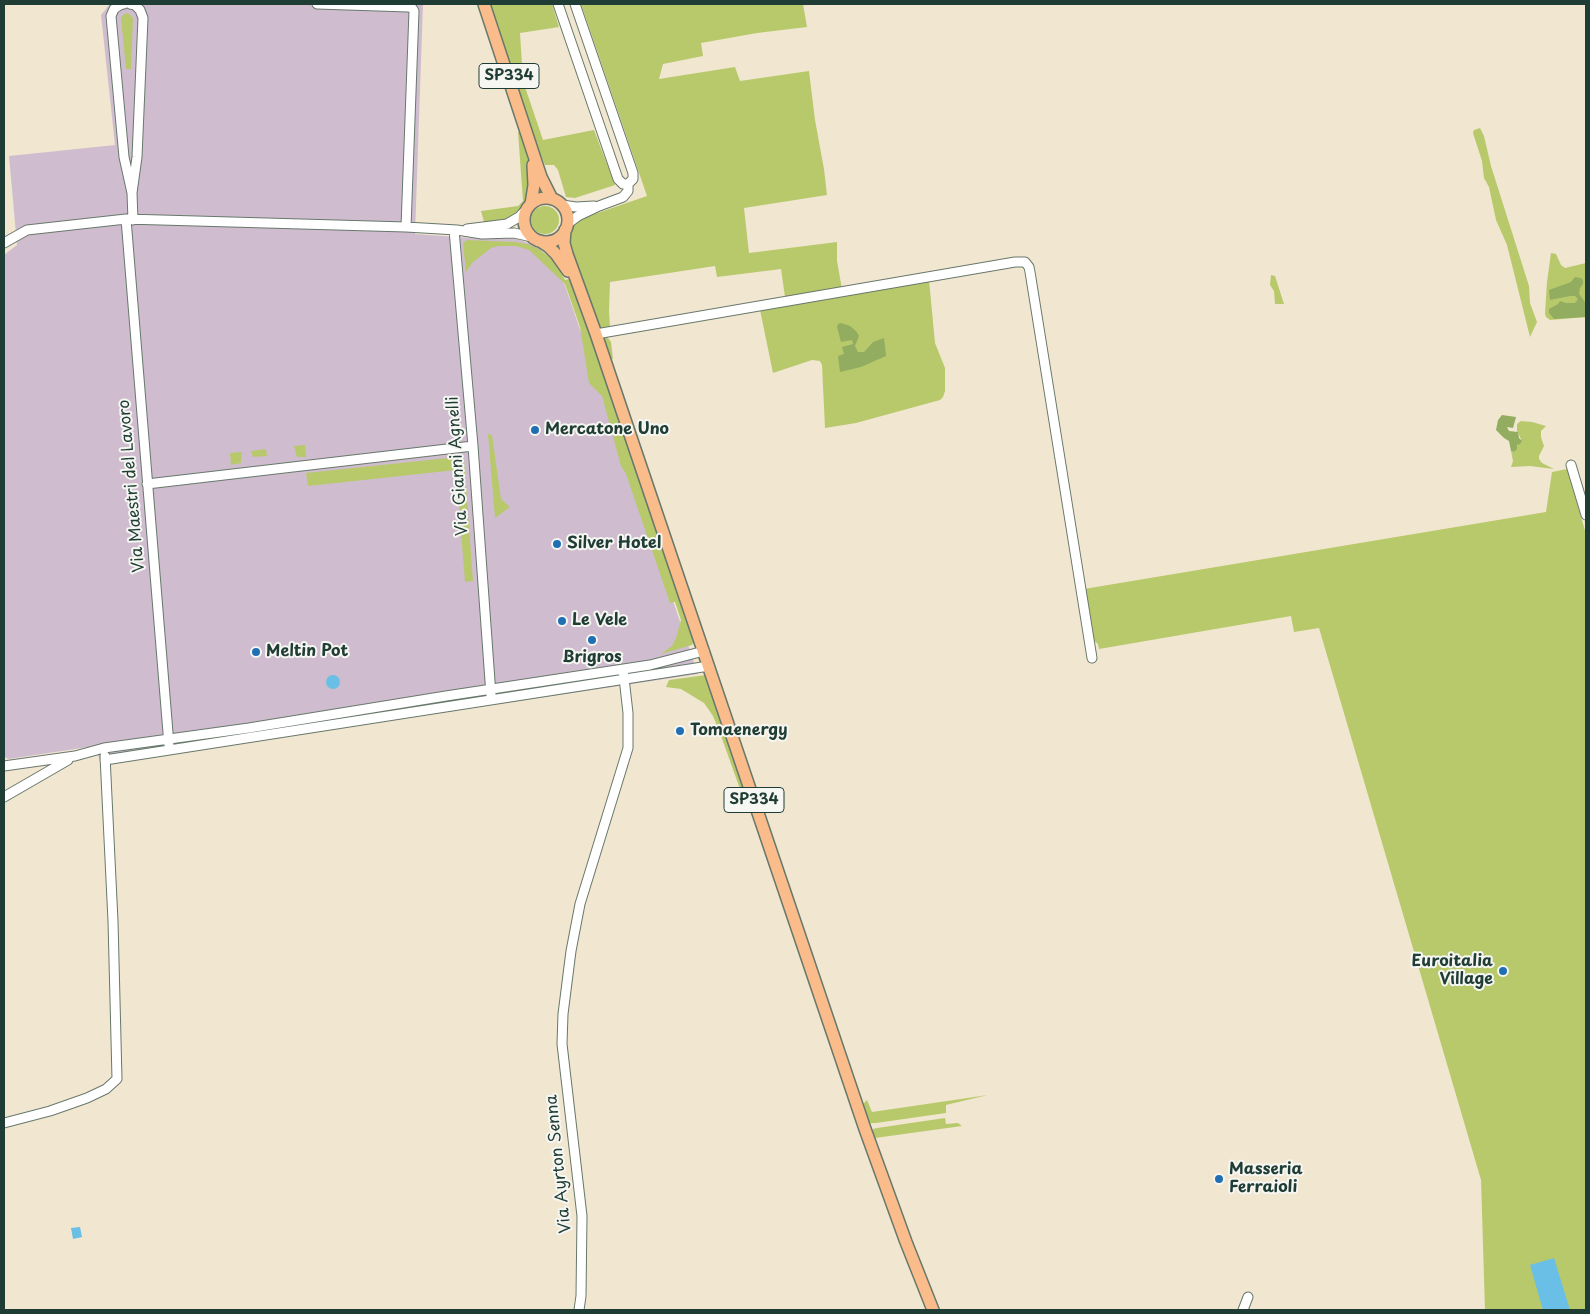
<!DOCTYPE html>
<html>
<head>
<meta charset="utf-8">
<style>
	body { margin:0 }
	#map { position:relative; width:1590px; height:1314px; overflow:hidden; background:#f1e6d0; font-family:"Playpen Sans",sans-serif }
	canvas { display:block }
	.frame { position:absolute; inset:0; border:5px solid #1f3d34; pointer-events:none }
</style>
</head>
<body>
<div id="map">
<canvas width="1590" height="1314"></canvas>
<div class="frame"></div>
</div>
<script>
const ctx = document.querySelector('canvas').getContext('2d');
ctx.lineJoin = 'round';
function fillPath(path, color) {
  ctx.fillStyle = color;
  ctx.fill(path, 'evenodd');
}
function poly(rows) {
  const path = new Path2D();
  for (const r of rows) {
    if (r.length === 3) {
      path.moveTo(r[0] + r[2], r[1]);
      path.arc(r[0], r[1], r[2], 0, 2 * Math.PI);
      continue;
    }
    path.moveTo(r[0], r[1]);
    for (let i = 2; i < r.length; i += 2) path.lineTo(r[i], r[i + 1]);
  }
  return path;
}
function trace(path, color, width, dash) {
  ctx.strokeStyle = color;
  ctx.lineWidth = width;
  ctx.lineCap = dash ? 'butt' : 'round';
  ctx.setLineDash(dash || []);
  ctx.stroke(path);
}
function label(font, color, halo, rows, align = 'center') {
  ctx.font = font + ' "Playpen Sans",sans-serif';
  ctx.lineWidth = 4;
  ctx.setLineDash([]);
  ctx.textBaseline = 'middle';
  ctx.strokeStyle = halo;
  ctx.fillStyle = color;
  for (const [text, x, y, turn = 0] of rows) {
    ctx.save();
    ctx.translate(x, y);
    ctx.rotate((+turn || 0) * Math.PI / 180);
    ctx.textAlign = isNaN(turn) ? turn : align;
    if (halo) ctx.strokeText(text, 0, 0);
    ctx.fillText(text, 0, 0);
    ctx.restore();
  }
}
fillPath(poly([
	[110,4,423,4,415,234,485,239,518,239,538,247,560,271,698,674,101,764,95,746,9,759,4,757,4,255,17,245,9,156,115,145,101,15]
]), '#cfbdcf');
fillPath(poly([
	[490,4,552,4,559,27,520,33,523,81,543,140,594,130,615,185,575,198,566,197,558,170,554,165,545,165,536,143],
	[581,4,803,4,807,27,757,33,701,43,703,56,663,64,659,79,735,67,740,81,809,71,815,120,824,169,827,195,744,208,749,253,837,242,837,261,842,289,772,301,785,297,781,269,717,277,715,266,610,282,609,311,610,327,613,328,604,330,600,329,566,235,572,225,583,218,647,196],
	[128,13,133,18,131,69,126,69,121,18,124,14],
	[1480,128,1484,136,1491,166,1529,286,1530,303,1537,322,1530,337,1507,245,1496,220,1489,187,1484,178,1482,161,1473,133,1474,130],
	[518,132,521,132,528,160,530,180,528,198,520,211,510,219,495,222,484,222,481,211,518,206,523,201],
	[545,220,14],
	[467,240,515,242,527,244,539,249,548,256,556,263,565,280,569,279,588,328,608,389,632,454,694,641,692,645,661,654,672,646,676,638,681,620,675,602,670,603,626,474,621,466,602,396,589,383,580,327,565,284,529,250,516,246,498,246,491,248,473,262,466,272,463,243],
	[1551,253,1556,254,1561,265,1565,268,1586,263,1586,317,1550,320,1546,317,1545,314,1547,282],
	[1271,275,1275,276,1284,304,1275,304,1274,291,1270,285],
	[929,280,935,343,945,368,945,391,943,397,940,400,856,423,825,428,822,365,820,361,812,360,773,373,760,310],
	[602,335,606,335,611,342,613,359,609,358],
	[1521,421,1532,422,1546,426,1541,431,1541,437,1544,446,1539,456,1539,459,1542,463,1554,469,1530,466,1511,467,1513,461,1511,451,1514,452,1521,439,1517,431,1517,424],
	[488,434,492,435,501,499,510,507,495,518],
	[305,445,306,457,297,457,294,446],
	[266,449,267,456,253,457,251,451],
	[242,452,241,463,231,465,230,453],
	[457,457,461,456,464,459,473,581,465,582,456,470,308,486,306,473],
	[1567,469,1586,534,1586,1310,1485,1310,1481,1180,1319,628,1294,632,1291,616,1099,649,1098,644,1092,639,1084,589,1546,512,1552,472],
	[706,675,747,794,742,794,740,789,720,733,713,716,704,703,681,689,666,687,669,680],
	[988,1095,950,1104,946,1105,946,1113,876,1123,870,1123,868,1121,863,1104,867,1100,872,1112],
	[945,1118,946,1124,958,1123,962,1126,875,1138,873,1133,873,1129,877,1128]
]), '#b8c96b');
fillPath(poly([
	[1575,277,1581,278,1583,280,1583,284,1580,288,1579,294,1585,302,1586,317,1554,319,1549,313,1549,309,1558,304,1560,301,1566,303,1575,303,1578,299,1575,296,1570,296,1550,300,1549,290,1571,282],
	[841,323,850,326,856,331,859,336,855,346,858,352,864,352,873,342,884,338,886,356,861,367,840,372,838,356,844,354,842,347,853,344,852,340,841,342,837,327,838,324],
	[1502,415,1516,417,1513,428,1507,427,1509,431,1518,432,1519,438,1522,441,1520,444,1517,445,1517,449,1514,452,1511,451,1509,441,1504,438,1496,430,1498,420]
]), '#92ad5f');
fillPath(poly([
	[333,682,7],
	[80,1227,82,1237,73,1239,71,1228],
	[1554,1258,1570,1310,1543,1310,1530,1265]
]), '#69bfe5');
const minor = poly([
	[124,4,120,5,114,9,111,16,124,157,132,193,137,157,143,18,140,10,135,5,130,4],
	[317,4,408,7,412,8,414,11,406,227],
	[558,4,618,179,623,184,628,184,633,179,633,173,575,4],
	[132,193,133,220],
	[562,205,576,207,594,206],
	[126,219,169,745],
	[567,224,578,216,599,206,623,197,628,191,628,184],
	[467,229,507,224,519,217,527,209],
	[454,230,473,446,491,695],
	[4,243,27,230,126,219,406,227,457,230,482,234,514,233,532,237],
	[596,334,1015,262,1025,262,1029,267,1030,272,1092,658],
	[1571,465,1586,515],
	[147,484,473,446],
	[105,760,709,666],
	[4,766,75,756,104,748,249,728,446,696,650,665,704,651],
	[4,797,68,760],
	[4,1123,50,1111,87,1098,106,1089,117,1079,113,921,105,756],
	[579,1310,581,1296,582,1216,562,1044,563,1014,571,951,580,904,628,748,628,713,623,669],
	[1243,1310,1248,1297]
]);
const major = poly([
	[484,4,541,177,552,199],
	[546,220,22],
	[531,204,534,185,533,165],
	[565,230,564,243,567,254,596,334,865,1129,906,1242,933,1310],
	[540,241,549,247,556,254,568,271]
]);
trace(minor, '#68786b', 11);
trace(major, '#68786b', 14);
trace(minor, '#fff', 9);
trace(major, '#f9bc8a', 11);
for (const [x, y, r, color] of [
	[535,430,5,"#1f6fb2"],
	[557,544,5,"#1f6fb2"],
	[562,621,5,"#1f6fb2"],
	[592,640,5,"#1f6fb2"],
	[256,652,5,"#1f6fb2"],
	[680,731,5,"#1f6fb2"],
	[1503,971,5,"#1f6fb2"],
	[1219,1179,5,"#1f6fb2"]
]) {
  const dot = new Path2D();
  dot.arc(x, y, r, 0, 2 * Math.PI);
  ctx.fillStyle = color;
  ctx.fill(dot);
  trace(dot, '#f6f6f2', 2);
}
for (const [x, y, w] of [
	[509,76,60],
	[754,800,60]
]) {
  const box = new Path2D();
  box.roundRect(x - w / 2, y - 12.5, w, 25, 4);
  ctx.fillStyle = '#f6f6f2';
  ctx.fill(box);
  trace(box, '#1f3d34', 1);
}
label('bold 15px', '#1f3d34', null, [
	["SP334",509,76],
	["SP334",754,800]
]);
label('bold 16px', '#1f3d34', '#f6f6f2', [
	["Mercatone Uno",545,430],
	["Silver Hotel",567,544],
	["Le Vele",572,621],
	["Meltin Pot",266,652],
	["Brigros",592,658,"center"],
	["Tomaenergy",690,731],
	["Euroitalia",1493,962,"right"],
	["Village",1493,980,"right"],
	["Masseria",1229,1170],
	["Ferraioli",1229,1188]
], 'left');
label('16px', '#1f3d34', '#f6f6f2', [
	["Via Gianni Agnelli",458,466,-94],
	["Via Maestri del Lavoro",132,486,-95],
	["Via Ayrton Senna",559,1164,-96]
]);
</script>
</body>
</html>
